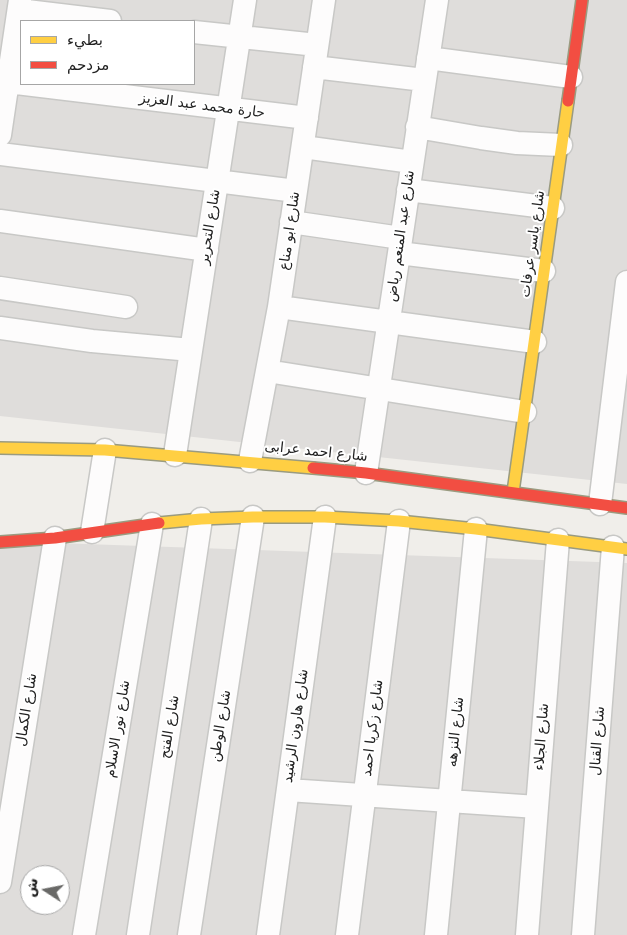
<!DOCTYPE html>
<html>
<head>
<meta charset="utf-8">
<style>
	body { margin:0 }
	#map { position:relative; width:627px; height:935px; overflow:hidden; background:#f0eeea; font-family:"DejaVu Sans",Vazirmatn,sans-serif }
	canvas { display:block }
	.legend { position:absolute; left:20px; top:20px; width:175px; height:65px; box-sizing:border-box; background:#fff; border:1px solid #a6a6a6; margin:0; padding:6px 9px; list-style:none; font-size:15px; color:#212121 }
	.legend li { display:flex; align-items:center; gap:10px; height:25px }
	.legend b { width:25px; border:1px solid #a6a6a6 }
	.north { position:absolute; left:20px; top:865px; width:50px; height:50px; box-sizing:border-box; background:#fff; border:1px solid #a6a6a6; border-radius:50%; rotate:281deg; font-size:14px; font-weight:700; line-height:20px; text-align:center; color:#212121 }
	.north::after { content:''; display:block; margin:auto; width:18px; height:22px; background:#696967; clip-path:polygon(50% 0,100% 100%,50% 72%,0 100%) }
</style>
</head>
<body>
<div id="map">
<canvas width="627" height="935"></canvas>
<ul class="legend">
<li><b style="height:6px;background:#ffcf43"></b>بطيء</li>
<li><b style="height:6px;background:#f24e42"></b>مزدحم</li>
</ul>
<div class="north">ش</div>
</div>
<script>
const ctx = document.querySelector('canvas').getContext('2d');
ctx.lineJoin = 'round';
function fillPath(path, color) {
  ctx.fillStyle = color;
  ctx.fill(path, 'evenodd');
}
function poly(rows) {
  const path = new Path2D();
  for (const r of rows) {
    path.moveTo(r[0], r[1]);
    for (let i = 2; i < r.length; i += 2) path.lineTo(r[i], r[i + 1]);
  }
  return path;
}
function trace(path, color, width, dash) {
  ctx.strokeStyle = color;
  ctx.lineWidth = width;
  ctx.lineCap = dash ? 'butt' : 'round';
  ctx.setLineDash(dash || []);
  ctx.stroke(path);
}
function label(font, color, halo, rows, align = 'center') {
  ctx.font = font + ' "DejaVu Sans",Vazirmatn,sans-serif';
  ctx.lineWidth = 4;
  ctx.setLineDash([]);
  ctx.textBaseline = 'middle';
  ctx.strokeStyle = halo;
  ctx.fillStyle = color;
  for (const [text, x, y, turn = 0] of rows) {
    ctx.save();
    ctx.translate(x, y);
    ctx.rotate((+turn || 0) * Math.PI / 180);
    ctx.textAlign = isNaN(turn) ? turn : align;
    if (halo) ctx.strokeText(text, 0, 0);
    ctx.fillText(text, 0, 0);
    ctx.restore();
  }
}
fillPath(poly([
	[0,0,627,0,627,484,0,416],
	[21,21,194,21,194,84,21,84],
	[0,541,627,563,627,935,0,935],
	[30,875,60,875,60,905,30,905]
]), '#dfdddb');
const street = poly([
	[19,10,110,21],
	[194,32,317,45],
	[428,58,571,77],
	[314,67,424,80],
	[8,82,307,118],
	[417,127,481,138,517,143,561,145],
	[0,135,20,0],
	[303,147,412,162],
	[0,154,296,191],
	[408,190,553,208],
	[0,221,207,250],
	[291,222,401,238],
	[399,253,544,271],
	[0,288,126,307],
	[279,307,535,342],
	[0,328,92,341,191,350],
	[267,371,525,412],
	[175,455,245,0],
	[250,461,279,307,324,0],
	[366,473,437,0],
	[600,504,627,282],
	[92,532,105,450],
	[288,790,537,807],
	[0,882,55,538],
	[84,935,152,524],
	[138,935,201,519],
	[189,935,253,517],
	[268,935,325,517],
	[347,935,399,521],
	[436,935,476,529],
	[527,935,558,540],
	[583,935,613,547]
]);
const slow = poly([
	[0,448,105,450,313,468],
	[513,492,568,101],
	[159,523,201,519,253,517,325,517,399,521,476,529,627,549]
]);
const jam = poly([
	[568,101,582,0],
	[313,468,366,473,627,508],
	[0,542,55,538,159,523]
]);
trace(street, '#c8c8c6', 25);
trace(slow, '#9a9b80', 14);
trace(jam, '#9a9b80', 14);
trace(street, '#fdfcfc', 22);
trace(slow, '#ffcf43', 11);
trace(jam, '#f24e42', 11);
label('14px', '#212121', '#fff', [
	["حارة محمد عبد العزيز",202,106,7],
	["شارع التحرير",210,227,-81],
	["شارع ابو مناع",290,231,-82],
	["شارع عبد المنعم رياض",401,236,-82],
	["شارع ياسر عرفات",533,244,-82],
	["شارع احمد عرابى",316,452,6],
	["شارع الكمال",27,710,-81],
	["شارع الوطن",221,726,-81],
	["شارع هارون الرشيد",296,726,-82],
	["شارع الفتح",170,727,-81],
	["شارع زكريا احمد",373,728,-83],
	["شارع نور الاسلام",118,729,-81],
	["شارع النزهه",456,732,-84],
	["شارع الجلاء",542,737,-86],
	["شارع القنال",598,741,-86]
]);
</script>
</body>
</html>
